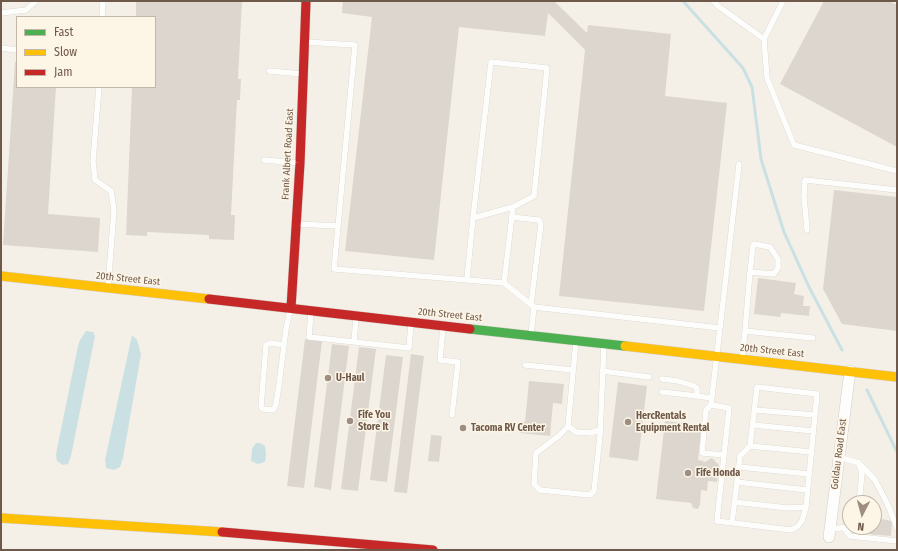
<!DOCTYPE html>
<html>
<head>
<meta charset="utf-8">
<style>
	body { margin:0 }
	#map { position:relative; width:898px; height:551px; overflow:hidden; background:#f4f0e8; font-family:"Fira Sans Condensed",sans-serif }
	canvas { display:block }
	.frame { position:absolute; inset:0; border:2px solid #6f594b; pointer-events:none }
	.legend { position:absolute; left:16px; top:16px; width:140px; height:72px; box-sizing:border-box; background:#fdf6e7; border:1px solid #c4b7a9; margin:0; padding:5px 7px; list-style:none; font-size:12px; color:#6f594b }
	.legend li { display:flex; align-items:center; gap:8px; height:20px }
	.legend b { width:20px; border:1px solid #c4b7a9 }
	.north { position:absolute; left:842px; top:495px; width:40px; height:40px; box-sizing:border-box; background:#fdf6e7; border:1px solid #c4b7a9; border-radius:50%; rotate:186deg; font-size:11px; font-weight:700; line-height:16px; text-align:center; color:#6f594b }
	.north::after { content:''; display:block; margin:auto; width:14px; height:18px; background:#9e8e82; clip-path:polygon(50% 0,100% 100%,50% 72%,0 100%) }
</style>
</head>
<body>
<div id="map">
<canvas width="898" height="551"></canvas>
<div class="frame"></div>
<ul class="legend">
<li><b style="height:5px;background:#4caf50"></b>Fast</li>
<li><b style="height:5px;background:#ffc107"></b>Slow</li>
<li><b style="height:5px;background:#c62828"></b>Jam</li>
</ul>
<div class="north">N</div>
</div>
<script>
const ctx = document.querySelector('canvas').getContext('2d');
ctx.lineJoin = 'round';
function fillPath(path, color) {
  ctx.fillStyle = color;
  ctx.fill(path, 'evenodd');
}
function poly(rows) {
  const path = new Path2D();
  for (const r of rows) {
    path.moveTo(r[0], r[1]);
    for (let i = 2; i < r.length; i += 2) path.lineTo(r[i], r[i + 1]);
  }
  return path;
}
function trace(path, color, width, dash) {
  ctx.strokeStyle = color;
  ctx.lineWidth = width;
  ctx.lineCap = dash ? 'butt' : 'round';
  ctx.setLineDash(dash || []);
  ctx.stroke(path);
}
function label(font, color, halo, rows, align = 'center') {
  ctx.font = font + ' "Fira Sans Condensed",sans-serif';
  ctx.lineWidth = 3;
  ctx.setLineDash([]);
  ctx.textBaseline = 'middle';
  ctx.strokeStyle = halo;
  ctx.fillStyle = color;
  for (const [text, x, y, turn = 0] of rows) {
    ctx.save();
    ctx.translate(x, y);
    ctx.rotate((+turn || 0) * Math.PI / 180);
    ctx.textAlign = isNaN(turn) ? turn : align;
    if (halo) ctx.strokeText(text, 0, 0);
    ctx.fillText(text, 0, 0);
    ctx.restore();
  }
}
fillPath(poly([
	[86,331,93,332,95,336,71,456,68,464,63,465,57,461,56,454,78,346,80,340],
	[132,335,137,340,141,354,123,458,120,467,114,470,106,468,105,460],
	[256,443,260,443,265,446,266,454,265,462,258,464,251,461,252,449]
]), '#cae0e3');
trace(poly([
	[683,1,743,68,752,87,761,159,784,232,809,287,842,350],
	[867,390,897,452]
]), '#cae0e3', 3);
fillPath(poly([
	[136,1,242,1,238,79,241,79,240,100,237,100,231,215,235,215,234,240,209,239,209,235,147,232,147,236,126,235,132,87,155,87,155,17,136,17],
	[343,1,554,1,587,33,588,25,671,34,665,96,727,103,704,311,559,296,585,50,548,13,545,36,459,27,434,260,345,251,372,17,342,13],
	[824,1,889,1,897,5,897,147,780,84],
	[15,62,17,62,17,87,56,87,48,214,100,218,98,252,3,245],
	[834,190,897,197,897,331,842,324,823,289],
	[758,278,796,283,794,294,804,296,803,306,810,306,809,316,781,313,780,317,754,314],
	[305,339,322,341,304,488,287,486],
	[332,344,349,346,331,490,314,487],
	[359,347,376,349,358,491,341,489],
	[411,354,424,356,407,493,394,492],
	[386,355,403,357,387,482,370,480],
	[529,381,564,384,562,404,553,403,550,436,520,433,521,421,525,422],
	[618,382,647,386,638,461,609,457],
	[665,421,702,425,698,460,704,461,703,463,712,458,719,465,717,482,708,481,707,491,701,490,700,505,698,509,693,508,691,503,656,499],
	[431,435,442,436,439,462,428,461],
	[876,518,892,521,891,536,867,534,868,527,874,527,874,520,876,520]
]), '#ddd6ce');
const lane = poly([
	[714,1,718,6,764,39],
	[783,1,764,39,767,78,794,145,897,171],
	[1,13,26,10,36,1],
	[102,17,103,1],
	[305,42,355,45,334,269,504,283,534,307],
	[1,48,17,50],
	[269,71,303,74],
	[99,87,93,161,95,180,111,191,114,210,108,287],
	[264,160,299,163],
	[511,217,539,220,541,224,531,304],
	[296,224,338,226],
	[807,230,804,196,805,180,897,190],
	[467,279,473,218,491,62,547,68,534,196,513,207,473,218],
	[504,283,513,207],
	[311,312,309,337,409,348,411,323],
	[443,327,440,360,458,362,452,415],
	[720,328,739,164],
	[745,331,813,338],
	[531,335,534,307,720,328,711,405,706,410,702,453,724,455],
	[576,341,568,426,560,435,536,453,534,484,540,490,590,495,594,491,600,436,604,345],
	[354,342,356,318],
	[284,345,271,343,266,345,261,407,263,409,272,410,274,409,276,404,279,385,286,329,290,310],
	[742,359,745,331,750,272,753,246,754,244,770,247,778,259,778,268,774,274,750,272],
	[525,365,573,370],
	[602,371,649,377],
	[662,379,678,381,694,386,697,388,697,396,712,398],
	[662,392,697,396],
	[711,405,729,408,717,521,791,530,797,527,802,521,806,507,817,394,757,387,750,446,740,456,732,523],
	[755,410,815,415],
	[753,425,813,431],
	[568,426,576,432,590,433,600,430],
	[750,446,811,452],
	[839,457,859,463,862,474,859,503],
	[859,463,875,480,888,505,897,528],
	[739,467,809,474],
	[737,482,807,490],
	[734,502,788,508,806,507],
	[844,528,850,536,897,541],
	[830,529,850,527]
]);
const street = poly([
	[829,537,850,371]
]);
const fast = poly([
	[470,329,625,346]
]);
const slow = poly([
	[1,276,209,299],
	[625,346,897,377],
	[1,518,222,532]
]);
const jam = poly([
	[209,299,470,329],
	[291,308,300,163,306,1],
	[222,532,433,550]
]);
trace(lane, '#d2ccc4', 6);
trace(street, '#d2ccc4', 12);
trace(fast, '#d2ccc4', 10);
trace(slow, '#d2ccc4', 10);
trace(jam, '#d2ccc4', 10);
trace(lane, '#fdfdfc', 5.5);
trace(street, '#fdfdfc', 11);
trace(fast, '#4caf50', 9);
trace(slow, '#ffc107', 9);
trace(jam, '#c62828', 9);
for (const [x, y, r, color] of [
	[328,378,4,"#9e8e82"],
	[350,421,4,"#9e8e82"],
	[628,422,4,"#9e8e82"],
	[463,428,4,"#9e8e82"],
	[688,473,4,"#9e8e82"]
]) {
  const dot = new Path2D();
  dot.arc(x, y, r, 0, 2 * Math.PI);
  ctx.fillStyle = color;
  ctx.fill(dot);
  trace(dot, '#fdf6e7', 1.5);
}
label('10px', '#6f594b', '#fdf6e7', [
	["Frank Albert Road East",288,154,-87],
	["20th Street East",128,279,6],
	["20th Street East",450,315,6],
	["20th Street East",772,351,6],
	["Goldau Road East",839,454,-83]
]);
label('bold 10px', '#6f594b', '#fdf6e7', [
	["U-Haul",336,378],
	["Fife You",358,415],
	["Store It",358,427],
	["HercRentals",636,416],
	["Equipment Rental",636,428],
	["Tacoma RV Center",471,428],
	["Fife Honda",696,473]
], 'left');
</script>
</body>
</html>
